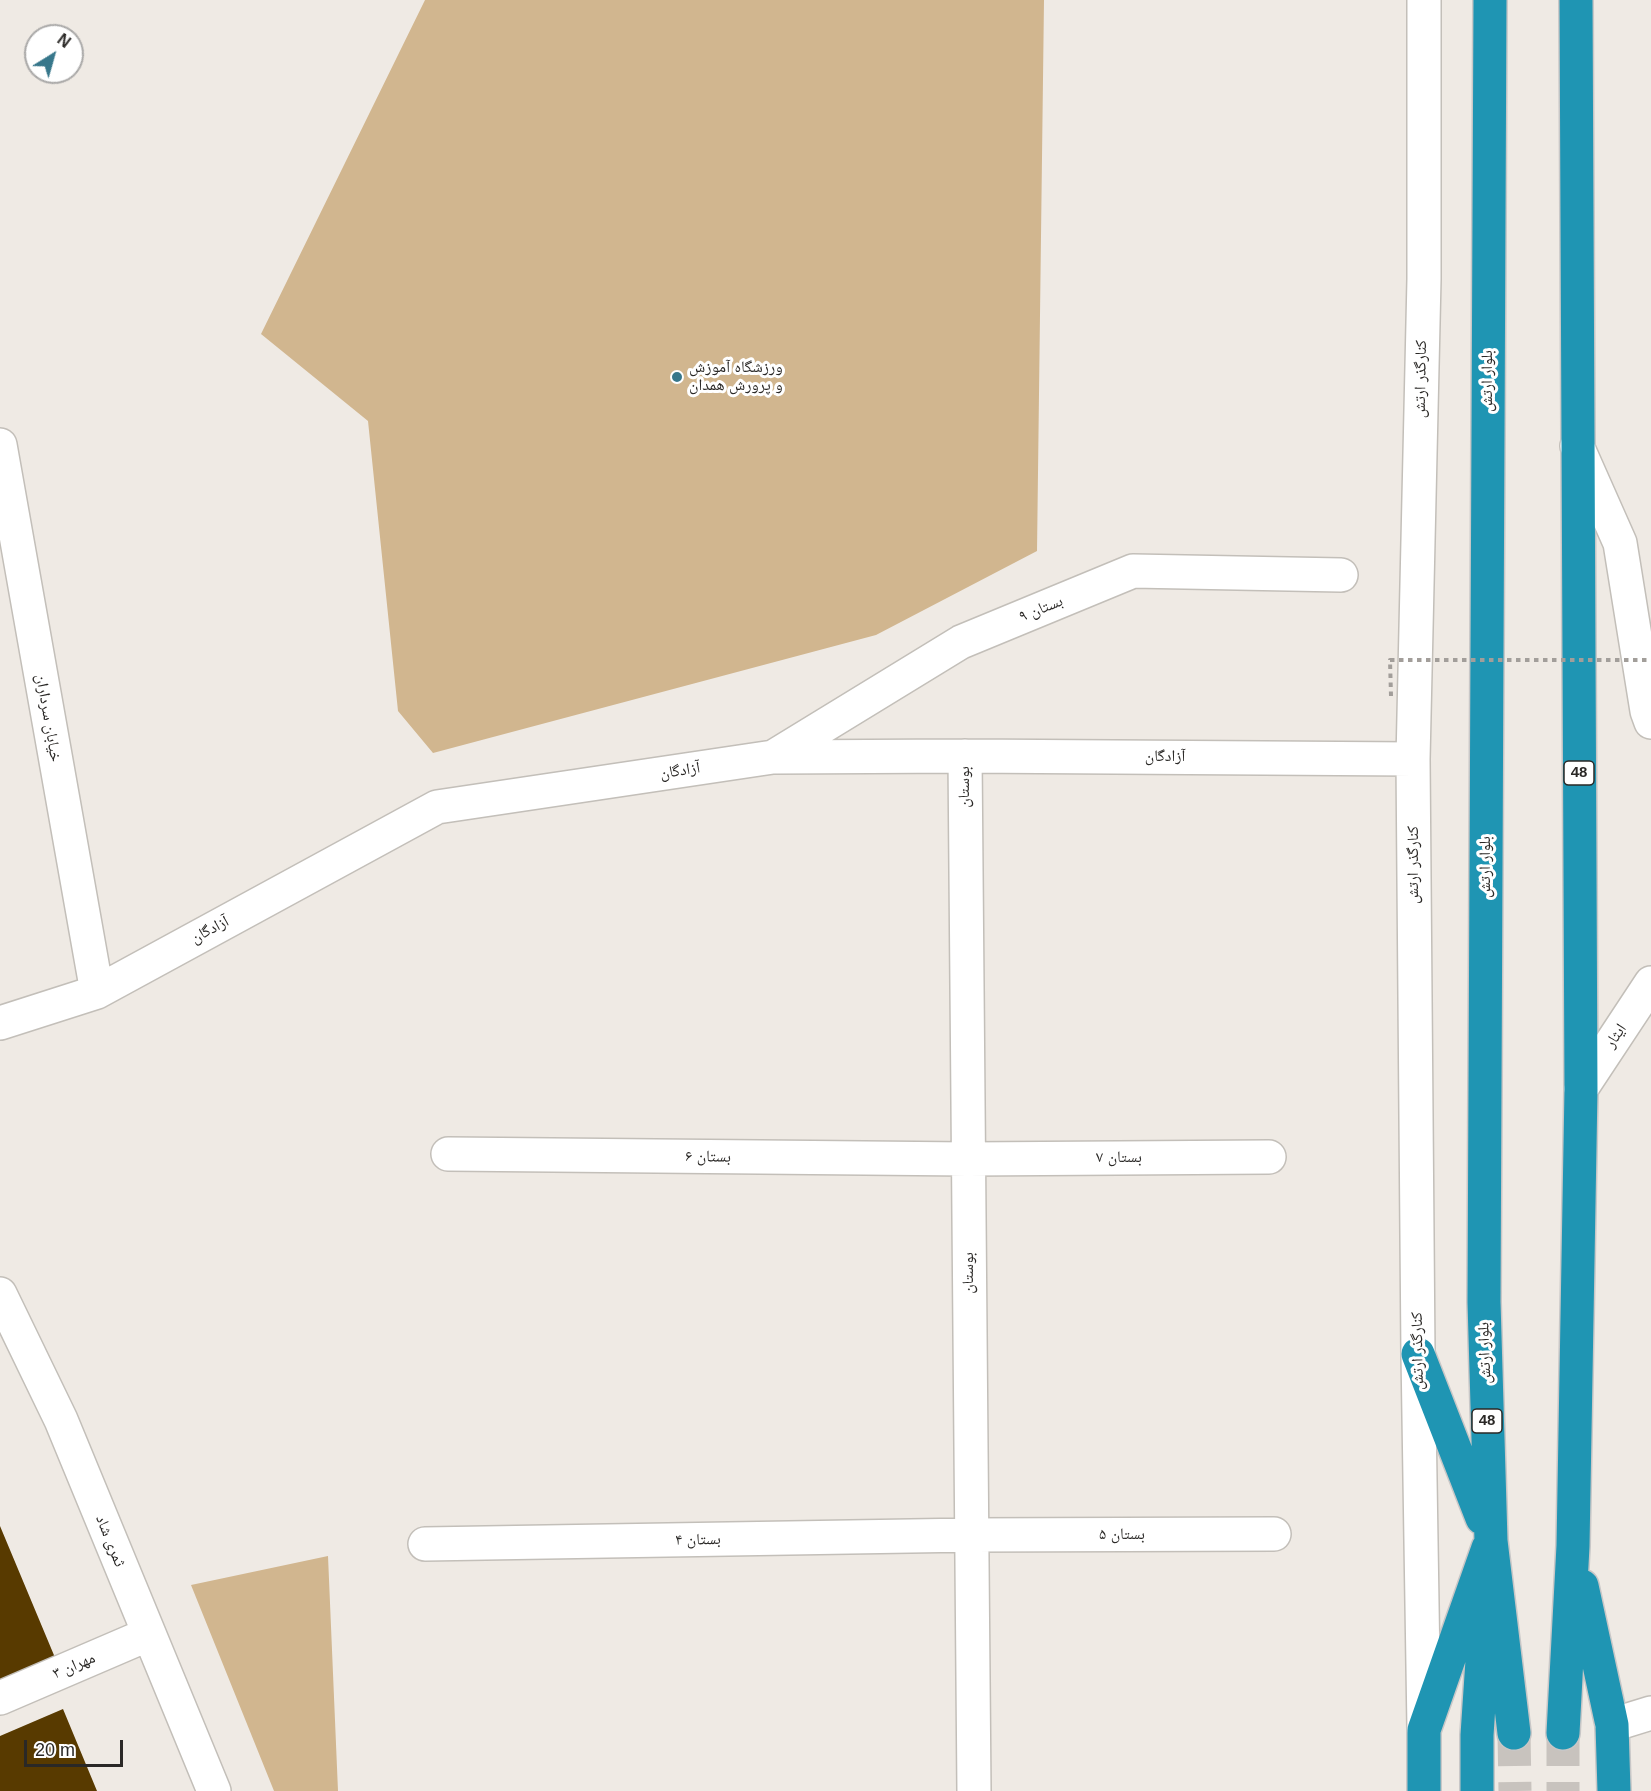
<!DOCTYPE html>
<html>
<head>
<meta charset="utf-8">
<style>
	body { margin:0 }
	#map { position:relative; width:1651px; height:1791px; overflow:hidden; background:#efeae4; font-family:Arial,sans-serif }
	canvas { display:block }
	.north { position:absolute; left:24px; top:24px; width:60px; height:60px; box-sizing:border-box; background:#fff; border:2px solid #aaa9a8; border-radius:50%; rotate:37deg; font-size:16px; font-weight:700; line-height:24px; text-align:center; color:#2a2826 }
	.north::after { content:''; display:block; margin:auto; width:21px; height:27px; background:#37778b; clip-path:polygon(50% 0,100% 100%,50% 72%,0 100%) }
	.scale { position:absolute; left:24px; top:1740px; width:99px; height:27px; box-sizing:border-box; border:3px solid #2a2826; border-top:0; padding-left:8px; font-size:18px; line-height:21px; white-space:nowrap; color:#2a2826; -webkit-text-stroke:4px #fff; paint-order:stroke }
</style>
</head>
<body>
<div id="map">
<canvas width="1651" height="1791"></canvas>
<div class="north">N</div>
<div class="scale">20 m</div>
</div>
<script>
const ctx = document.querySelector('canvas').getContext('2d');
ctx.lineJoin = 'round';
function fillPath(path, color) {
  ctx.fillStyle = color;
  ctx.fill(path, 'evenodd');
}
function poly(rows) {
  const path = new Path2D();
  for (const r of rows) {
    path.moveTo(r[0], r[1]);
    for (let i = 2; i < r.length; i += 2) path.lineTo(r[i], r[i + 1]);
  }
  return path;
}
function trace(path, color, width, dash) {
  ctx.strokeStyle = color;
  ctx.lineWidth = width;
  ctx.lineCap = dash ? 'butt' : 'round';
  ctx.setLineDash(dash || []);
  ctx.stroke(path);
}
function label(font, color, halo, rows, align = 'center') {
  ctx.font = font + ' Arial,"Noto Naskh Arabic",sans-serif';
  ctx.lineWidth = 6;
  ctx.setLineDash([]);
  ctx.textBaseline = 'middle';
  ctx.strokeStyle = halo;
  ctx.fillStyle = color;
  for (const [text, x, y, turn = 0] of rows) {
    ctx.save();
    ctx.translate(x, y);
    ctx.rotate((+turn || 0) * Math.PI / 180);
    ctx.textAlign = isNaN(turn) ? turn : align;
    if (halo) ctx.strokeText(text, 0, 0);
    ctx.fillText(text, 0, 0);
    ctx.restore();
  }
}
fillPath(poly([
	[425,0,1044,0,1037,551,876,635,433,753,398,711,368,421,261,334],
	[328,1556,338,1791,274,1791,191,1585]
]), '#d1b68f');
fillPath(poly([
	[0,1526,56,1660,0,1684],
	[63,1709,97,1791,0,1791,0,1736]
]), '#583a00');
trace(poly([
	[1514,1733,1515,1791],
	[1563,1733,1563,1791]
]), '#c8c3be', 33, [33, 16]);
const minor = poly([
	[1424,0,1424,279,1413,759,1418,1354,1424,1729],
	[0,445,97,992],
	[1577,446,1620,543,1647,711,1651,722],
	[965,756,974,1791],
	[773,757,961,642,1133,571,1341,575],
	[0,1023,97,992,437,807,773,757,965,756,1413,759],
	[1581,1089,1651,983],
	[448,1154,968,1159,1269,1157],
	[0,1294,61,1420,214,1791],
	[425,1544,971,1535,1274,1534],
	[0,1698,149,1634],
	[1612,1725,1651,1713]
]);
const highway = poly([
	[1490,0,1484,1302,1491,1541,1514,1733],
	[1418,1354,1482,1518],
	[1582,1586,1612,1725,1614,1791],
	[1563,1733,1573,1546,1581,1089,1576,0],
	[1424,1791,1424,1730,1488,1548],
	[1477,1791,1477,1735,1485,1616]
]);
trace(minor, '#c3bfb9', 36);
trace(highway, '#c8c7c7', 36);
trace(minor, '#fff', 33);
trace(highway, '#1f95b3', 33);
trace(poly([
	[1391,696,1390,660,1651,660]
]), '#a29e9a', 4, [4.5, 4.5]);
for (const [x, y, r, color] of [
	[677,377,6,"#37778b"]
]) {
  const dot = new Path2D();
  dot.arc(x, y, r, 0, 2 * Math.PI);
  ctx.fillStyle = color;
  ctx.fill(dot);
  trace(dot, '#fff', 2);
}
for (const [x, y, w] of [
	[1579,773,30],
	[1487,1421,30]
]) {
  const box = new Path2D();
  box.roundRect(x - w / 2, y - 12, w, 24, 4.5);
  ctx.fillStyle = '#fff';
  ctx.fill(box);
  trace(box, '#2a2826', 1.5);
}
label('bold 15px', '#2a2826', null, [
	["48",1579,773],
	["48",1487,1421]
]);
label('16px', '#2a2826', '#fff', [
	["ورزشگاه آموزش",689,368],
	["و پرورش همدان",689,386]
], 'left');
label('16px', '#2a2826', '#fff', [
	["کنارگذر ارتش",1421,379,-89],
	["بلوار ارتش",1488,381,-90],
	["بستان ۹",1041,609,-22],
	["خیابان سرداران",48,718,80],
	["آزادگان",1165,757],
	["آزادگان",680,771,-9],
	["بوستان",965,787,-90],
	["کنارگذر ارتش",1414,865,-90],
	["بلوار ارتش",1486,867,-90],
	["آزادگان",210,930,-28],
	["ایثار",1616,1036,-56],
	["بستان ۶",708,1157,1],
	["بستان ۷",1119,1158],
	["بوستان",969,1273,-90],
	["کنارگذر ارتش",1418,1351,-91],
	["بلوار ارتش",1485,1353,-92],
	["بستان ۵",1122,1535],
	["بستان ۴",698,1540,-1],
	["ثمری شاد",110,1541,68],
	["مهران ۳",74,1666,-23]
]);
</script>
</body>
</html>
